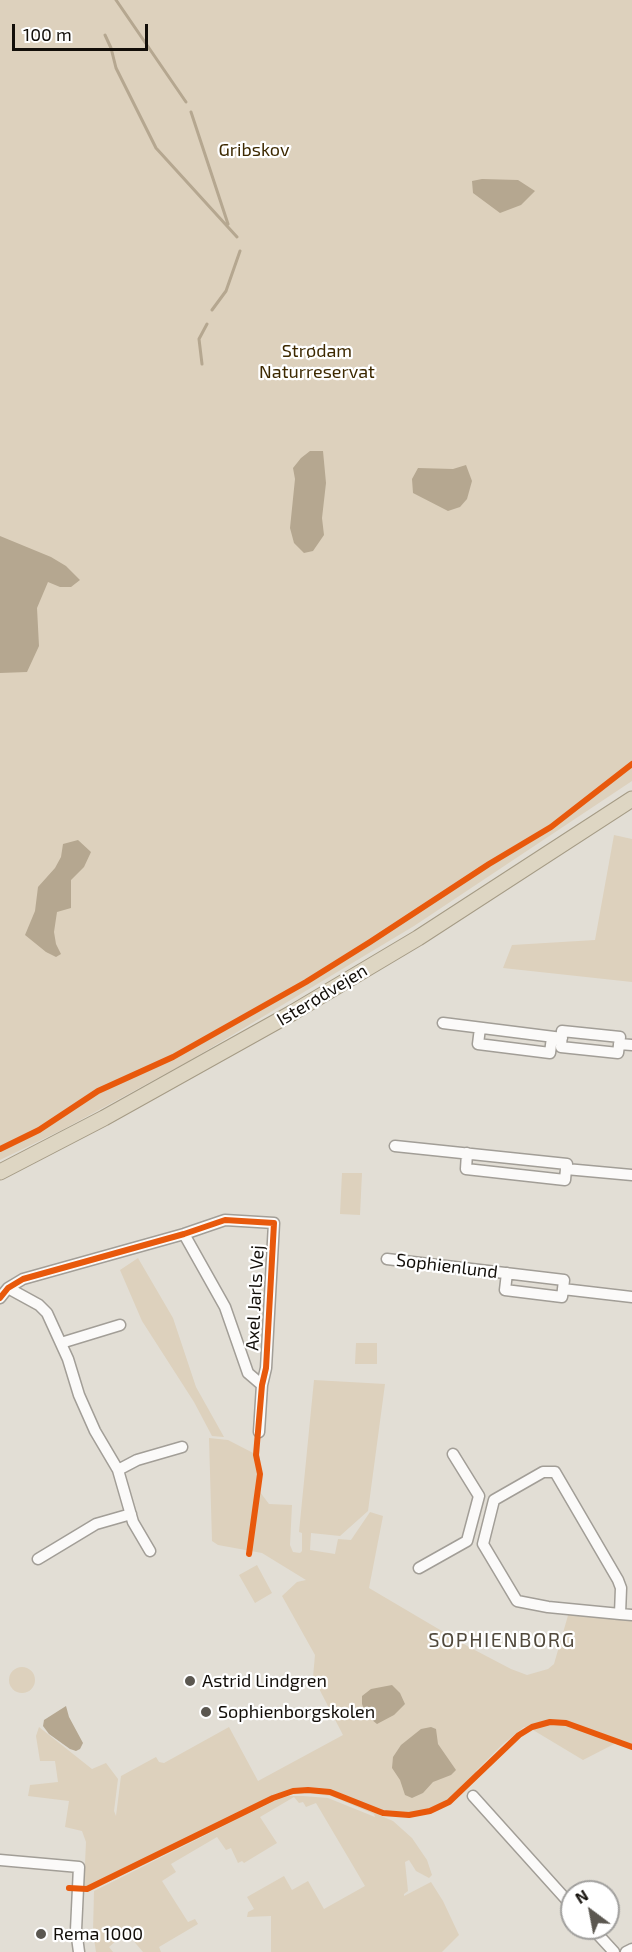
<!DOCTYPE html>
<html>
<head>
<meta charset="utf-8">
<style>
	body { margin:0 }
	#map { position:relative; width:632px; height:1952px; overflow:hidden; background:#e2ded5; font-family:"Exo 2",sans-serif }
	canvas { display:block }
	.north { position:absolute; left:560px; top:1880px; width:60px; height:60px; box-sizing:border-box; background:#fff; border:2px solid #a09f9d; border-radius:50%; rotate:328deg; font-size:16px; font-weight:700; line-height:24px; text-align:center; color:#120e09 }
	.north::after { content:''; display:block; margin:auto; width:21px; height:27px; background:#5b5750; clip-path:polygon(50% 0,100% 100%,50% 72%,0 100%) }
	.scale { position:absolute; left:12px; top:24px; width:136px; height:27px; box-sizing:border-box; border:3px solid #120e09; border-top:0; padding-left:8px; font-size:18px; line-height:21px; white-space:nowrap; color:#120e09; -webkit-text-stroke:4px #fff; paint-order:stroke }
</style>
</head>
<body>
<div id="map">
<canvas width="632" height="1952"></canvas>
<div class="north">N</div>
<div class="scale">100 m</div>
</div>
<script>
const ctx = document.querySelector('canvas').getContext('2d');
ctx.lineJoin = 'round';
function fillPath(path, color) {
  ctx.fillStyle = color;
  ctx.fill(path, 'evenodd');
}
function poly(rows) {
  const path = new Path2D();
  for (const r of rows) {
    if (r.length === 3) {
      path.moveTo(r[0] + r[2], r[1]);
      path.arc(r[0], r[1], r[2], 0, 2 * Math.PI);
      continue;
    }
    path.moveTo(r[0], r[1]);
    for (let i = 2; i < r.length; i += 2) path.lineTo(r[i], r[i + 1]);
  }
  return path;
}
function trace(path, color, width, dash) {
  ctx.strokeStyle = color;
  ctx.lineWidth = width;
  ctx.lineCap = dash ? 'butt' : 'round';
  ctx.setLineDash(dash || []);
  ctx.stroke(path);
}
function label(font, color, halo, rows, align = 'center') {
  ctx.font = font + ' "Exo 2",sans-serif';
  ctx.lineWidth = 4.5;
  ctx.setLineDash([]);
  ctx.textBaseline = 'middle';
  ctx.strokeStyle = halo;
  ctx.fillStyle = color;
  for (const [text, x, y, turn = 0] of rows) {
    ctx.save();
    ctx.translate(x, y);
    ctx.rotate((+turn || 0) * Math.PI / 180);
    ctx.textAlign = isNaN(turn) ? turn : align;
    if (halo) ctx.strokeText(text, 0, 0);
    ctx.fillText(text, 0, 0);
    ctx.restore();
  }
}
fillPath(poly([
	[0,0,632,0,632,781,414,926,189,1061,62,1130,0,1160],
	[614,835,632,839,632,982,503,968,512,945,595,940],
	[342,1173,362,1173,360,1215,340,1214],
	[138,1258,173,1318,196,1387,224,1437,212,1436,194,1402,142,1321,120,1270],
	[356,1343,377,1343,377,1364,355,1364],
	[314,1380,385,1384,368,1511,340,1536,311,1533,310,1550,335,1554,338,1539,351,1540,370,1512,383,1516,369,1588,469,1647,511,1669,527,1675,548,1669,554,1664,569,1612,632,1618,632,1744,622,1740,583,1760,533,1730,524,1727,503,1744,476,1771,478,1778,452,1803,421,1814,402,1816,379,1815,393,1821,412,1838,427,1860,432,1875,429,1878,416,1871,409,1860,405,1862,408,1891,404,1894,404,1896,431,1882,443,1901,459,1935,442,1952,271,1952,271,1916,247,1917,248,1912,254,1909,247,1897,284,1876,292,1890,308,1881,324,1909,365,1886,316,1803,306,1807,303,1802,299,1803,294,1797,260,1817,277,1843,244,1863,242,1861,238,1863,231,1848,226,1850,217,1837,171,1864,176,1872,162,1881,188,1922,195,1919,198,1924,159,1947,161,1952,143,1952,126,1932,109,1947,113,1952,96,1952,93,1932,94,1891,278,1799,289,1796,303,1796,328,1798,375,1817,374,1814,331,1796,308,1793,287,1795,88,1892,84,1886,86,1842,82,1831,65,1827,69,1801,28,1796,30,1785,58,1782,55,1761,40,1761,36,1736,39,1727,92,1769,106,1763,118,1779,114,1811,116,1816,121,1776,156,1757,159,1762,164,1763,229,1727,258,1781,343,1735,313,1677,315,1655,282,1596,297,1582,306,1580,262,1553,218,1545,212,1541,209,1438,228,1440,259,1456,261,1471,260,1492,269,1504,292,1505,290,1545,293,1552,300,1553,302,1551,302,1533,299,1532],
	[257,1565,272,1593,255,1603,239,1575],
	[22,1680,13]
]), '#ddd1bd');
fillPath(poly([
	[482,179,518,180,535,191,521,205,500,213,473,193,472,181],
	[310,451,323,451,326,483,322,518,324,535,313,551,304,553,294,543,290,528,295,479,293,468,301,458],
	[466,465,472,481,467,499,460,507,448,511,413,493,412,479,418,468,453,469],
	[0,536,51,557,66,566,80,580,71,587,60,587,48,582,37,608,39,646,27,672,0,673],
	[78,840,91,852,84,867,71,880,71,908,57,912,54,932,56,944,61,954,56,957,46,952,25,935,35,911,38,887,55,868,61,857,63,844],
	[392,1685,400,1693,405,1704,394,1715,377,1724,366,1715,362,1704,362,1696,371,1689],
	[66,1706,69,1717,83,1743,80,1749,76,1751,70,1749,49,1734,43,1726,44,1720],
	[431,1727,436,1729,438,1744,456,1770,451,1775,433,1782,423,1793,412,1798,405,1795,400,1780,392,1768,393,1757,401,1745,421,1729]
]), '#b5a790');
trace(poly([
	[116,0,186,102],
	[105,35,111,48,116,68,156,148,237,237],
	[191,112,228,224],
	[212,310,226,291,240,251],
	[202,364,199,339,207,324]
]), '#b5a790', 3);
const minor = poly([
	[443,1023,562,1038],
	[480,1028,478,1044,550,1053,552,1037],
	[562,1031,620,1037,618,1053,561,1047,562,1031],
	[619,1044,632,1045],
	[395,1146,567,1164,566,1169,632,1175],
	[467,1153,466,1169,565,1180,566,1169],
	[184,1234,225,1307,248,1373,262,1385],
	[387,1259,564,1280,563,1289,632,1297],
	[507,1273,505,1290,562,1297,563,1289],
	[8,1288,39,1305,47,1313,68,1359,79,1395,95,1431,118,1470,133,1522,150,1551],
	[0,1298,8,1288,23,1279,184,1234,225,1220,274,1223,266,1368,262,1385,259,1432],
	[61,1343,120,1325],
	[118,1470,137,1460,182,1447],
	[38,1559,96,1524,131,1514],
	[419,1568,467,1541,479,1496,453,1454],
	[620,1614,548,1607,517,1601,483,1544,494,1500,543,1472,555,1472,618,1580,621,1588,620,1614,632,1615],
	[473,1796,572,1906],
	[0,1860,79,1867,76,1930,79,1952],
	[592,1928,614,1952],
	[626,1952,632,1949]
]);
const highway = poly([
	[0,1172,104,1118,292,1013,418,938,632,799]
]);
trace(minor, '#a29e97', 13);
trace(highway, '#a59b85', 17);
trace(minor, '#fbfaf9', 10);
trace(highway, '#ded6c3', 15);
trace(poly([
	[0,1149,39,1130,98,1091,173,1057,306,982,370,942,489,864,551,827,632,764],
	[0,1298,8,1288,23,1279,184,1234,225,1220,274,1223,266,1368,262,1385,256,1455,260,1474,249,1554],
	[69,1888,87,1889,273,1798,293,1791,308,1790,330,1792,383,1813,409,1815,430,1811,449,1802,519,1735,532,1727,550,1722,566,1723,632,1747]
]), '#e8590c', 6);
for (const [x, y, r, color] of [
	[190,1681,6,"#5b5750"],
	[206,1712,6,"#5b5750"],
	[41,1934,6,"#5b5750"]
]) {
  const dot = new Path2D();
  dot.arc(x, y, r, 0, 2 * Math.PI);
  ctx.fillStyle = color;
  ctx.fill(dot);
  trace(dot, '#fff', 2);
}
label('18px', '#3d2900', '#fff', [
	["Gribskov",254,150],
	["Strødam",317,351],
	["Naturreservat",317,372]
]);
label('18px', '#120e09', '#fff', [
	["Isterødvejen",322,995,-31],
	["Sophienlund",447,1266,7],
	["Axel Jarls Vej",255,1298,-87]
]);
label('18px', '#120e09', '#fff', [
	["Astrid Lindgren",202,1681],
	["Sophienborgskolen",218,1712],
	["Rema 1000",53,1934]
], 'left');
ctx.letterSpacing = '1.5px';
label('20px', '#51493c', '#fff', [
	["SOPHIENBORG",502,1640]
]);
ctx.letterSpacing = '0px';
</script>
</body>
</html>
